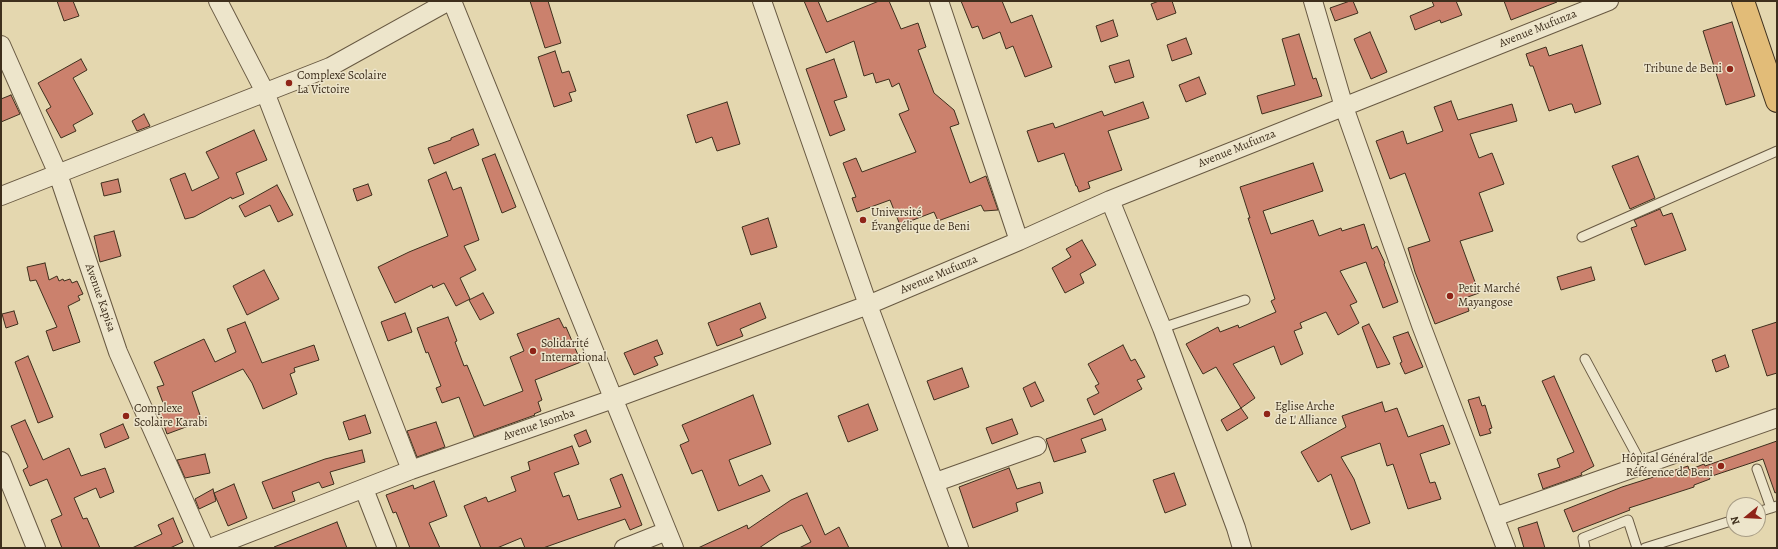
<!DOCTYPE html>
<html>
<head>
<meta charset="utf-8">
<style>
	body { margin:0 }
	#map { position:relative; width:1778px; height:549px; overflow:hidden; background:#e4d7af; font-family:Alegreya,serif }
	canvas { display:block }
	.frame { position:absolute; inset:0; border:2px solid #3e2f1d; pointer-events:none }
	.north { position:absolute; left:1726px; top:497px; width:40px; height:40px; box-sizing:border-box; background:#ede5cb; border:1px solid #a79c85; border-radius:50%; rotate:252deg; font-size:11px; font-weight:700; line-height:16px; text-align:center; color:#3e2f1d }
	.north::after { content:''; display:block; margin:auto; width:14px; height:18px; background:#8f2418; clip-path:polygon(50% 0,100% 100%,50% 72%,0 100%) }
</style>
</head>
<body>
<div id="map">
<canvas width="1778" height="549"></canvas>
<div class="frame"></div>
<div class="north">N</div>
</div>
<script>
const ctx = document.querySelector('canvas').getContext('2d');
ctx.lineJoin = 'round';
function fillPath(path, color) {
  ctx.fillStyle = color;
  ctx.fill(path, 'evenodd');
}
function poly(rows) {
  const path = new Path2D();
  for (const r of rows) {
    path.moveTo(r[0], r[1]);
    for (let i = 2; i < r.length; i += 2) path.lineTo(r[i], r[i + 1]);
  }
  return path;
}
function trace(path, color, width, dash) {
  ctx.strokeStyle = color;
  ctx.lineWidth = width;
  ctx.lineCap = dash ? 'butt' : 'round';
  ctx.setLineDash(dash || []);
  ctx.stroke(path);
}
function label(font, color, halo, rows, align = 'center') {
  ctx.font = font + ' Alegreya,serif';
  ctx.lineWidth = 3;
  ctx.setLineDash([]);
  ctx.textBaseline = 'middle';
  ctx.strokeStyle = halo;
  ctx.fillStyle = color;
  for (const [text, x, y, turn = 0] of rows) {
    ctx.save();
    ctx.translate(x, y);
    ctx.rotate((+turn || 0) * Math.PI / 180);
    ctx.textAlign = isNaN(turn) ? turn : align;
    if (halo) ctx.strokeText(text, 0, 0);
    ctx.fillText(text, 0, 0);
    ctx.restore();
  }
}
const building = poly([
	[57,1,73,1,79,16,64,21,57,1],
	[530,1,548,1,561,43,545,48,530,1],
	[804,1,818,1,827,22,879,1,889,1,901,29,918,23,926,47,918,50,934,93,954,110,959,124,950,127,970,183,986,176,998,210,984,211,981,205,938,221,934,212,900,225,890,200,857,212,852,198,856,197,843,163,856,158,862,172,916,152,899,114,909,110,899,83,892,87,889,79,876,83,873,73,864,76,854,41,826,53,804,1],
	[961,1,1002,1,1011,23,1032,15,1052,67,1025,77,1013,46,1006,49,1000,32,983,39,978,26,972,28,961,1],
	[1159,1,1172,1,1176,13,1157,20,1151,4,1159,1],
	[1350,1,1353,1,1358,13,1335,21,1330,8,1350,1],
	[1432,1,1456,1,1462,15,1441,23,1440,20,1415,30,1410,16,1434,6,1432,1],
	[1504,1,1557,1,1557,2,1511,20,1504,1],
	[1113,20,1118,36,1101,42,1096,26,1113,20],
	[1732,22,1755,96,1726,105,1703,31,1732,22],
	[1370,32,1387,72,1371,79,1354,39,1370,32],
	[1299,34,1313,79,1316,78,1322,96,1262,114,1257,96,1295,85,1282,39,1299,34],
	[1186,38,1192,54,1172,61,1167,45,1186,38],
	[1582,45,1601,104,1575,113,1572,104,1570,104,1549,111,1533,66,1530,66,1526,54,1546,47,1549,56,1582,45],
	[555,51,562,73,569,71,576,91,569,93,572,101,554,107,538,57,555,51],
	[81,59,87,70,73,78,93,114,73,125,76,131,61,138,46,110,51,107,38,83,81,59],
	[834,59,847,97,834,101,845,130,830,136,806,69,834,59],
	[1129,60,1134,77,1115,83,1109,66,1129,60],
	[1199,77,1206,94,1186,102,1179,85,1199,77],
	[11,95,20,114,1,122,1,99,11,95],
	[1451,101,1458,120,1512,104,1517,121,1470,134,1479,158,1492,153,1504,184,1479,193,1493,231,1460,241,1479,293,1465,298,1469,311,1435,324,1415,272,1408,248,1430,241,1405,173,1390,179,1376,141,1403,131,1407,144,1443,131,1434,107,1451,101],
	[727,102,740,144,717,151,712,137,696,143,687,115,727,102],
	[1143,102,1149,118,1108,131,1122,170,1088,182,1090,188,1079,192,1077,186,1076,186,1064,153,1038,162,1027,131,1053,123,1055,128,1102,111,1104,116,1143,102],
	[144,114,150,126,137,131,132,121,144,114],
	[473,129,479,145,434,164,428,148,451,140,451,138,473,129],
	[254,130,267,160,236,173,244,194,232,199,231,197,194,217,185,219,170,179,185,173,192,191,219,178,206,152,254,130],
	[495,154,516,207,502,213,482,159,495,154],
	[1638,156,1655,198,1630,209,1612,166,1638,156],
	[1313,163,1323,191,1263,211,1271,234,1313,220,1319,236,1341,228,1342,231,1364,224,1372,249,1377,246,1385,263,1384,264,1398,302,1383,308,1366,262,1340,271,1357,302,1350,305,1359,323,1338,335,1326,312,1300,323,1302,328,1294,331,1303,354,1281,365,1274,346,1233,364,1255,398,1241,408,1216,367,1203,374,1186,344,1218,327,1220,332,1238,325,1239,328,1276,312,1271,301,1275,299,1248,218,1250,218,1240,187,1313,163],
	[446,172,453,190,461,187,479,240,464,246,476,270,460,278,470,299,456,306,444,283,433,288,432,285,395,303,378,267,409,252,448,236,428,180,446,172],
	[118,179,121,192,104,196,101,183,118,179],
	[368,184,372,195,357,201,353,189,368,184],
	[277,185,293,215,278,222,270,205,245,217,239,206,277,185],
	[1660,209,1663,216,1672,213,1686,250,1645,265,1631,228,1637,226,1634,220,1660,209],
	[768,218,777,247,751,255,742,227,768,218],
	[114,231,121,256,100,262,94,236,114,231],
	[1082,240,1096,265,1080,274,1084,283,1065,293,1052,268,1071,257,1066,249,1082,240],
	[45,263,49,280,57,276,59,281,63,279,64,281,70,279,72,283,77,281,83,294,78,296,80,300,68,306,80,342,53,351,46,331,57,327,36,280,30,281,27,267,45,263],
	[1591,267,1595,280,1561,290,1557,277,1591,267],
	[264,270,279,299,247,315,233,286,264,270],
	[483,293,494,313,480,320,469,300,483,293],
	[760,303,766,318,740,329,743,336,717,346,708,323,760,303],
	[14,311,18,324,6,328,2,314,14,311],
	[405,313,412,332,388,341,381,322,405,313],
	[448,317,457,341,455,342,464,366,467,365,484,406,523,391,510,357,524,351,517,334,559,318,564,328,566,327,581,362,535,380,542,400,538,402,541,411,534,414,535,415,474,437,459,397,442,403,436,388,441,386,428,352,426,353,417,328,448,317],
	[245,322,262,363,314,345,319,360,294,368,295,372,290,374,297,394,263,409,252,383,243,369,192,392,202,421,167,434,159,411,165,408,157,387,164,385,154,362,204,339,215,362,236,352,227,329,245,322],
	[1777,322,1777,373,1767,376,1752,330,1777,322],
	[1369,324,1390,364,1377,368,1362,327,1369,324],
	[1408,332,1423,367,1405,374,1400,363,1402,362,1393,337,1408,332],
	[657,340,663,354,654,357,658,365,634,375,624,353,657,340],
	[1123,345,1131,361,1135,359,1145,377,1137,380,1142,389,1094,415,1087,399,1099,393,1095,386,1099,384,1088,364,1123,345],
	[1725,355,1729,367,1716,372,1712,360,1725,355],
	[28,356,53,417,38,423,15,362,28,356],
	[962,368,969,387,934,400,927,381,962,368],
	[1554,376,1594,466,1581,473,1582,475,1543,489,1538,474,1560,467,1557,459,1574,452,1542,381,1554,376],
	[1035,382,1044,401,1031,407,1023,388,1035,382],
	[753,395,771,444,729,460,739,486,762,475,770,491,718,511,702,470,692,474,680,445,689,441,682,425,753,395],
	[1479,397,1482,406,1485,405,1492,428,1489,429,1491,433,1480,436,1468,400,1479,397],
	[1382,402,1385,412,1397,408,1408,437,1443,425,1450,444,1420,454,1430,483,1435,482,1441,499,1408,509,1393,464,1387,466,1380,443,1341,457,1354,479,1370,523,1351,530,1331,474,1318,482,1301,452,1346,427,1342,416,1382,402],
	[868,404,878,430,848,442,838,416,868,404],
	[1241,408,1248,418,1227,431,1221,420,1241,408],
	[365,415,371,433,349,440,343,422,365,415],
	[1012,419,1018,434,992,444,986,428,1012,419],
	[1102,419,1106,430,1081,439,1086,452,1054,462,1046,439,1102,419],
	[25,420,43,460,69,448,81,476,105,468,114,492,100,498,96,488,74,498,83,519,87,518,100,548,62,548,51,520,62,515,47,479,30,486,23,470,28,467,11,426,25,420],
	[436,422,445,447,417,457,407,431,436,422],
	[123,424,129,438,105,448,100,434,123,424],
	[586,430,591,442,579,447,574,435,586,430],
	[1777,441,1777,492,1775,493,1763,459,1709,477,1710,479,1694,485,1694,487,1629,508,1630,510,1573,532,1564,510,1622,487,1688,466,1689,470,1704,464,1705,466,1777,441],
	[572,446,579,464,554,473,563,497,569,495,578,520,621,507,610,479,622,474,642,525,630,530,625,519,543,548,525,548,521,538,497,548,481,548,464,506,486,497,488,502,516,491,511,477,530,470,528,462,572,446],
	[362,450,365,462,330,472,334,484,322,488,319,482,292,492,295,501,273,509,262,482,325,459,362,450],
	[205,454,210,473,185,478,177,460,205,454],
	[1009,468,1017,489,1040,482,1043,493,1016,503,1018,511,973,528,959,487,1009,468],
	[1174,473,1186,505,1165,513,1153,480,1174,473],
	[434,481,447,516,429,523,440,548,410,548,396,512,393,513,386,495,413,485,414,489,434,481],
	[234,484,247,518,228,526,214,493,234,484],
	[213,489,216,501,199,509,195,499,213,489],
	[807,493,825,535,839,527,849,548,799,548,811,542,802,525,780,534,759,548,698,548,747,525,748,529,791,500,807,493],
	[173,518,183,542,170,548,132,548,162,534,158,525,173,518],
	[337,522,347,548,275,548,274,547,337,522],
	[1537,522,1545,548,1524,548,1518,528,1537,522]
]);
fillPath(building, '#cb816d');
trace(building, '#3e2f1d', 1);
const lane = poly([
	[1582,237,1777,151],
	[1162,328,1245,300],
	[1585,359,1642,465],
	[1757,469,1771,508],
	[1758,512,1777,506],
	[1585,548,1583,538,1628,520,1637,548],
	[1645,548,1734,520]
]);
const street = poly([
	[218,1,265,92,411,470],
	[452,1,674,548],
	[762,1,868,305,959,548],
	[939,1,1019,241],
	[1313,1,1344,107,1421,325,1506,548],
	[1,45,58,174,118,352,205,548],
	[1,196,330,67,449,1],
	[1110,200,1162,328,1236,528,1242,548],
	[1,461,36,548],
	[936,482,1037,446],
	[364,489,387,548],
	[1494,517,1777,418],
	[210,548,411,470,613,399,868,305,1019,241,1110,200,1609,1],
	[624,548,667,531]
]);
const highway = poly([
	[1743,1,1777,101]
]);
trace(lane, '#685942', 11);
trace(street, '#685942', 20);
trace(highway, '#3e2f1d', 24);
trace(lane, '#ede5cb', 9);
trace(street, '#ede5cb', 18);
trace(highway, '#e2bc78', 22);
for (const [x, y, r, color] of [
	[1730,69,4,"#8f2418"],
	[289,83,4,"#8f2418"],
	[863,220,4,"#8f2418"],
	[1450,296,4,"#8f2418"],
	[533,351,4,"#8f2418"],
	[1267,414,4,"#8f2418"],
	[126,416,4,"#8f2418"],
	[1721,466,4,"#8f2418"]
]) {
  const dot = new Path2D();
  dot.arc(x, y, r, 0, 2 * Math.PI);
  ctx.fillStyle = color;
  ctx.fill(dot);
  trace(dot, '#ede5cb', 1.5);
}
label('12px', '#3e2f1d', '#ede5cb', [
	["Avenue Mufunza",1538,29,-22],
	["Avenue Mufunza",1237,149,-22],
	["Avenue Mufunza",939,275,-23],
	["Avenue Kapisa",100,298,71],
	["Avenue Isomba",539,425,-19]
]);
label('12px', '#3e2f1d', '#ede5cb', [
	["Tribune de Beni",1722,69,"right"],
	["Complexe Scolaire",297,76],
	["La Victoire",297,90],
	["Université",871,213],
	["Évangélique de Beni",871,227],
	["Petit Marché",1458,289],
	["Mayangose",1458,303],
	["Solidarité",541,344],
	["International",541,358],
	["Eglise Arche",1275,407],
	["de L' Alliance",1275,421],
	["Complexe",134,409],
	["Scolaire Karabi",134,423],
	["Hôpital Général de",1713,459,"right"],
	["Référence de Beni",1713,473,"right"]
], 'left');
</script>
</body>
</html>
